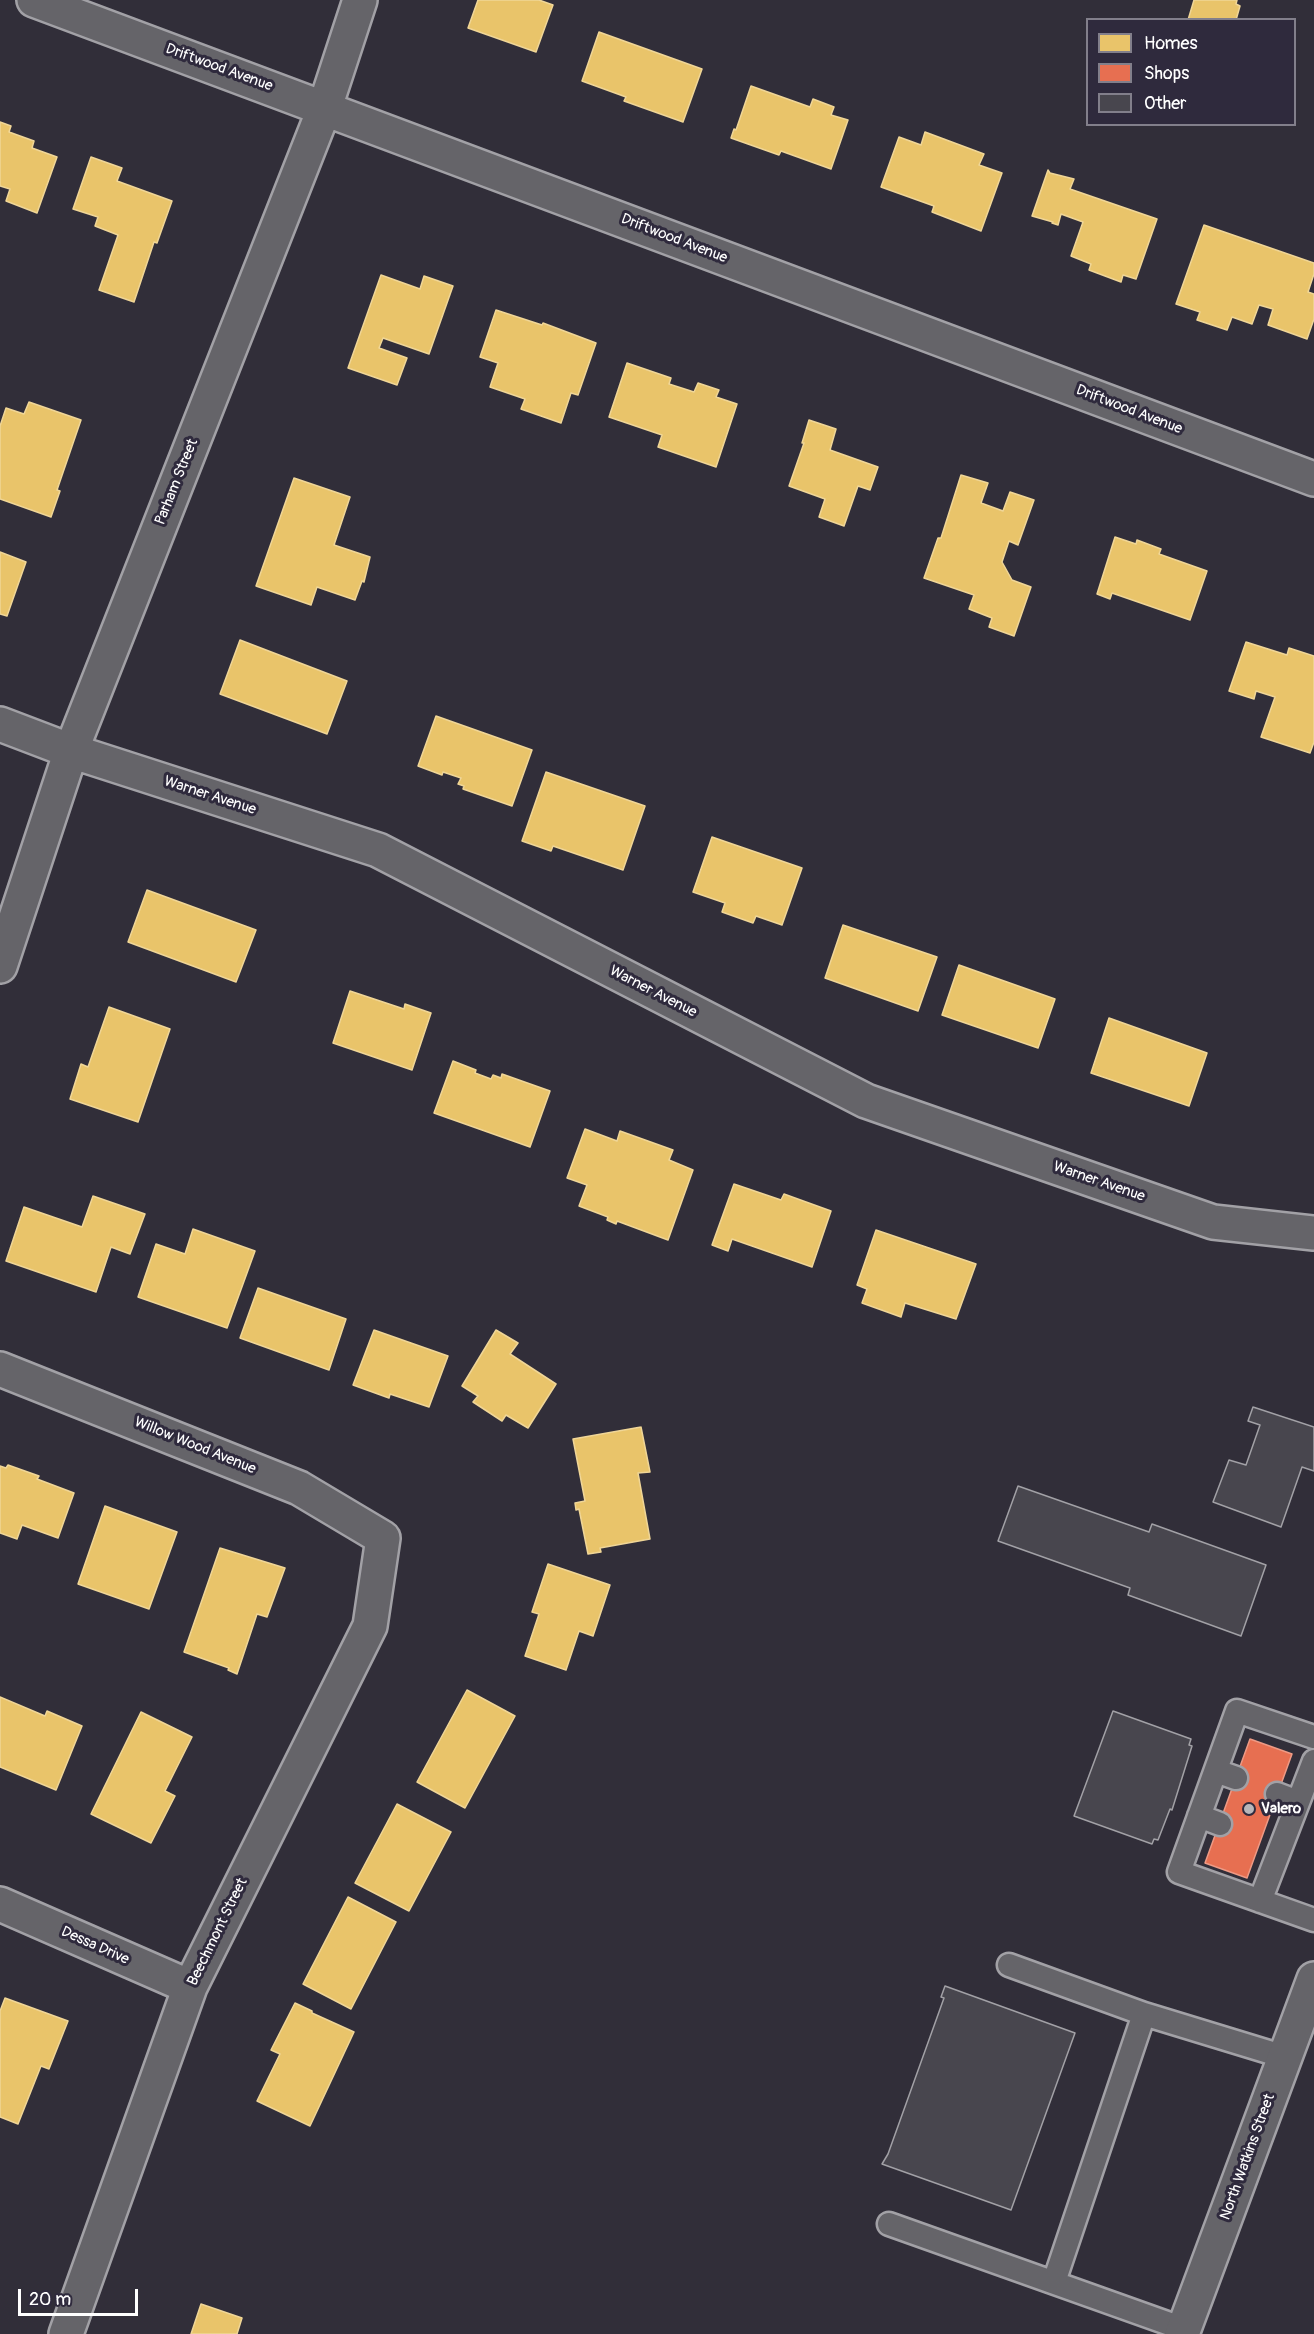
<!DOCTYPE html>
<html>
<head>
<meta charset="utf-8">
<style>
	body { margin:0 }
	#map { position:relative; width:1314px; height:2334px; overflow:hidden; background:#312e39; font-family:Pangolin,sans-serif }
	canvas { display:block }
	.legend { position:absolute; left:1086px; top:18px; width:210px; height:108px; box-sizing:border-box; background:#2f2a3d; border:2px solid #827f8b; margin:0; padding:8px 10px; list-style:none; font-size:18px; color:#fff }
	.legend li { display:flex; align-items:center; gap:12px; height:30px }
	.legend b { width:30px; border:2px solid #827f8b }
	.scale { position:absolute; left:18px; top:2289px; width:120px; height:27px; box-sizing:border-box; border:3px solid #fff; border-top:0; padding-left:8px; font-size:18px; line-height:21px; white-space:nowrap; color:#fff; -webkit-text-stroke:4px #2f2a3d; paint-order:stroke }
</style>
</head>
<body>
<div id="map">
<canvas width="1314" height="2334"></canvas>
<ul class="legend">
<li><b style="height:16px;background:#e9c46a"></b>Homes</li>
<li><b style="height:16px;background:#e76f51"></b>Shops</li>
<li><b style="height:16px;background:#48464e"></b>Other</li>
</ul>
<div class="scale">20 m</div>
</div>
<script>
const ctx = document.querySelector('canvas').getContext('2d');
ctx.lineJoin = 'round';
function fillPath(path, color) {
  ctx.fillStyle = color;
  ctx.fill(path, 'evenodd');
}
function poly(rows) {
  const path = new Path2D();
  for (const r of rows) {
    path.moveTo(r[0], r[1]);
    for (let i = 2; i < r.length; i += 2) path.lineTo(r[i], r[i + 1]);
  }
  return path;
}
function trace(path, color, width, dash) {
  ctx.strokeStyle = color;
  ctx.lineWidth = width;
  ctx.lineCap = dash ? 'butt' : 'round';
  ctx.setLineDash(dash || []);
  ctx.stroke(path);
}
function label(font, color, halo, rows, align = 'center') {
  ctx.font = font + ' Pangolin,sans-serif';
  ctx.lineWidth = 6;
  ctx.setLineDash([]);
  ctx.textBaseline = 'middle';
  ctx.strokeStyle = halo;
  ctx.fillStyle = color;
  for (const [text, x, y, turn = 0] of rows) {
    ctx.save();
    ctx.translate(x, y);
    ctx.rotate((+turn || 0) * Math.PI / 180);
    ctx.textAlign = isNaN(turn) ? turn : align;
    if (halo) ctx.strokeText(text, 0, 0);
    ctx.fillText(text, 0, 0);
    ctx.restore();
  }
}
const homes = poly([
	[478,0,539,0,553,5,536,52,468,28,478,0],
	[1194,0,1237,0,1236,4,1240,6,1236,20,1188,20,1194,0],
	[599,32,702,69,683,122,624,101,626,97,582,81,599,32],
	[751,86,810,107,813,99,834,107,831,115,848,120,831,169,781,151,779,155,731,138,734,129,736,130,751,86],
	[0,122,11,126,9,132,34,141,32,148,57,157,37,213,6,201,10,189,0,186,0,122],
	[925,132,984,154,979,165,1002,173,981,231,932,212,934,206,881,187,899,137,921,145,925,132],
	[91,157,122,168,117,181,172,201,157,243,154,242,134,302,99,290,118,235,95,226,98,217,73,209,91,157],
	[1048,170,1050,173,1074,179,1070,189,1157,219,1136,279,1123,275,1121,282,1089,270,1091,264,1071,256,1083,222,1061,214,1058,225,1052,223,1053,222,1032,216,1048,170],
	[1204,225,1314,263,1314,274,1308,292,1314,294,1314,319,1307,339,1268,325,1273,309,1259,305,1252,324,1232,317,1227,330,1197,320,1200,312,1176,304,1204,225],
	[381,275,420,289,424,276,453,286,429,354,383,338,379,348,407,358,397,385,348,368,381,275],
	[496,310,542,325,543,323,596,343,578,395,571,393,561,423,521,409,525,399,490,387,498,363,480,357,496,310],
	[627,363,671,378,669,384,694,392,698,383,719,390,716,397,737,404,716,467,658,447,662,435,609,417,627,363],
	[29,402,81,420,57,490,60,491,51,517,0,499,0,426,6,408,24,414,29,402],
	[809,420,836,429,830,450,878,467,870,490,858,486,844,526,819,517,825,499,789,486,804,443,802,443,809,420],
	[961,475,988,483,981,503,1003,511,1010,492,1034,500,1018,545,1009,541,1002,562,1012,580,1031,587,1014,636,989,627,992,618,969,609,974,595,924,578,938,538,941,538,961,475],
	[294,478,350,497,334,545,370,557,364,582,362,581,355,600,317,587,311,605,256,586,294,478],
	[1115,537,1136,544,1137,540,1161,549,1159,554,1207,571,1190,620,1112,593,1110,599,1097,594,1115,537],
	[0,552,26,562,7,616,0,614,0,552],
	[240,640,347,681,327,734,220,694,240,640],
	[1246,642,1287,655,1289,648,1314,656,1314,742,1310,753,1261,737,1275,697,1256,691,1254,699,1229,691,1246,642],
	[436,716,532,750,512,806,463,789,464,786,458,784,461,778,443,772,442,775,418,766,436,716],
	[546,772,645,806,623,870,553,846,551,851,522,841,546,772],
	[712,837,802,868,782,925,756,916,753,923,722,912,725,903,693,892,712,837],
	[147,890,256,930,236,982,128,942,147,890],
	[843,925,937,957,918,1011,825,978,843,925],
	[959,965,1055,999,1038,1048,942,1015,959,965],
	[350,991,404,1009,405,1004,431,1013,412,1070,333,1043,350,991],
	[109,1007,170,1029,138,1122,70,1099,81,1064,88,1067,109,1007],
	[1109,1018,1207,1053,1189,1106,1091,1073,1109,1018],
	[453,1061,476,1070,475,1073,491,1079,493,1075,501,1078,502,1074,550,1091,530,1147,434,1113,453,1061],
	[585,1129,617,1141,620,1131,673,1150,669,1160,693,1170,668,1240,617,1221,616,1224,607,1220,608,1217,579,1206,587,1185,567,1178,585,1129],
	[734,1184,781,1200,784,1194,831,1211,812,1267,732,1239,728,1251,712,1245,734,1184],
	[93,1196,145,1214,130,1254,111,1247,96,1292,6,1261,24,1207,82,1227,93,1196],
	[193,1229,255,1251,227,1328,138,1297,156,1244,185,1254,193,1229],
	[876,1230,976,1264,956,1319,905,1303,901,1317,862,1303,867,1289,857,1285,876,1230],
	[258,1288,346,1319,329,1370,240,1338,258,1288],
	[374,1330,448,1356,429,1407,390,1394,389,1398,353,1385,374,1330],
	[496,1330,518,1343,510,1354,556,1384,528,1428,506,1415,502,1421,473,1402,478,1396,462,1386,496,1330],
	[641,1427,650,1472,638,1473,650,1539,600,1548,601,1552,588,1554,579,1509,576,1510,575,1503,585,1501,573,1439,641,1427],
	[8,1465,39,1476,37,1479,74,1493,58,1538,22,1525,17,1539,0,1533,0,1466,6,1468,8,1465],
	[105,1506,177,1532,149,1609,78,1584,105,1506],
	[220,1548,285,1568,267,1617,257,1614,237,1674,228,1670,229,1668,184,1652,220,1548],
	[548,1564,610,1585,593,1636,579,1631,566,1670,525,1656,539,1614,532,1612,548,1564],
	[467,1690,515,1716,465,1808,417,1782,467,1690],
	[0,1697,45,1716,47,1711,82,1726,56,1790,0,1767,0,1697],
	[141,1712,192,1737,165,1791,175,1796,151,1843,91,1814,141,1712],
	[397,1804,451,1832,409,1911,355,1883,397,1804],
	[348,1897,396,1922,351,2009,303,1984,348,1897],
	[5,1998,68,2021,49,2069,41,2066,18,2124,0,2117,0,2011,5,1998],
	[295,2003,312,2011,312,2013,354,2032,310,2126,257,2101,280,2054,271,2050,295,2003],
	[201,2304,242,2318,237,2334,191,2334,201,2304]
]);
fillPath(homes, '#e9c46a');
trace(homes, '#f0d697', 1.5);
const shops = poly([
	[1250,1739,1292,1754,1247,1878,1205,1863,1250,1739]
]);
fillPath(shops, '#e76f51');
trace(shops, '#ee9a85', 1.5);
const building = poly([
	[1253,1407,1314,1427,1314,1471,1302,1467,1281,1527,1213,1502,1229,1460,1246,1465,1260,1425,1248,1421,1253,1407],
	[1018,1486,1149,1532,1152,1524,1266,1565,1241,1636,1128,1595,1130,1588,998,1541,1018,1486],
	[1113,1711,1191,1739,1189,1745,1192,1746,1172,1810,1170,1809,1158,1840,1154,1839,1152,1844,1074,1816,1113,1711],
	[945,1986,1075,2033,1011,2210,882,2164,888,2154,944,1998,941,1997,945,1986]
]);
fillPath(building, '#48464e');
trace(building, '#a2a1a6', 1.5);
const service = poly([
	[1314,1737,1237,1711,1179,1872,1314,1920],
	[1216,1771,1236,1778],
	[1277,1794,1298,1802],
	[1199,1816,1220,1824],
	[1260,1901,1314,1761],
	[1009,1965,1144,2014],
	[889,2224,1184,2329],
	[1054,2282,1144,2014,1285,2057]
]);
const minor = poly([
	[34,0,1314,479],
	[0,724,71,751,378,850,866,1101,1213,1222,1314,1233],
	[0,966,71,751,325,107,360,0],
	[0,1369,299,1488,383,1538,370,1626,190,1987,66,2334],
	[0,1904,190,1987]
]);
const secondary = poly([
	[1182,2334,1314,1979]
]);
trace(service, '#a2a1a6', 27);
trace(minor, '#a2a1a6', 38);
trace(secondary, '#a2a1a6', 38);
trace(service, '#656469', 22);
trace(minor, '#656469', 33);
trace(secondary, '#656469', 33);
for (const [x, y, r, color] of [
	[1249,1809,6,"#b7b6ba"]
]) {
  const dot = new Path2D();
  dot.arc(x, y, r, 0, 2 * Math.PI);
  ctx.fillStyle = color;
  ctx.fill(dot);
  trace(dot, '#2f2a3d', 2);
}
label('15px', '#fff', '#2f2a3d', [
	["Driftwood Avenue",219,68,20],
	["Driftwood Avenue",674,239,21],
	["Driftwood Avenue",1129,410,21],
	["Parham Street",177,482,-68],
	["Warner Avenue",210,796,18],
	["Warner Avenue",653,992,27],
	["Warner Avenue",1099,1182,19],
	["Willow Wood Avenue",195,1446,22],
	["Beechmont Street",218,1932,-64],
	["Dessa Drive",95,1946,24],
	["North Watkins Street",1248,2157,-70]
]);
label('bold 15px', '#fff', '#2f2a3d', [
	["Valero",1261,1809]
], 'left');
</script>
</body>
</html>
